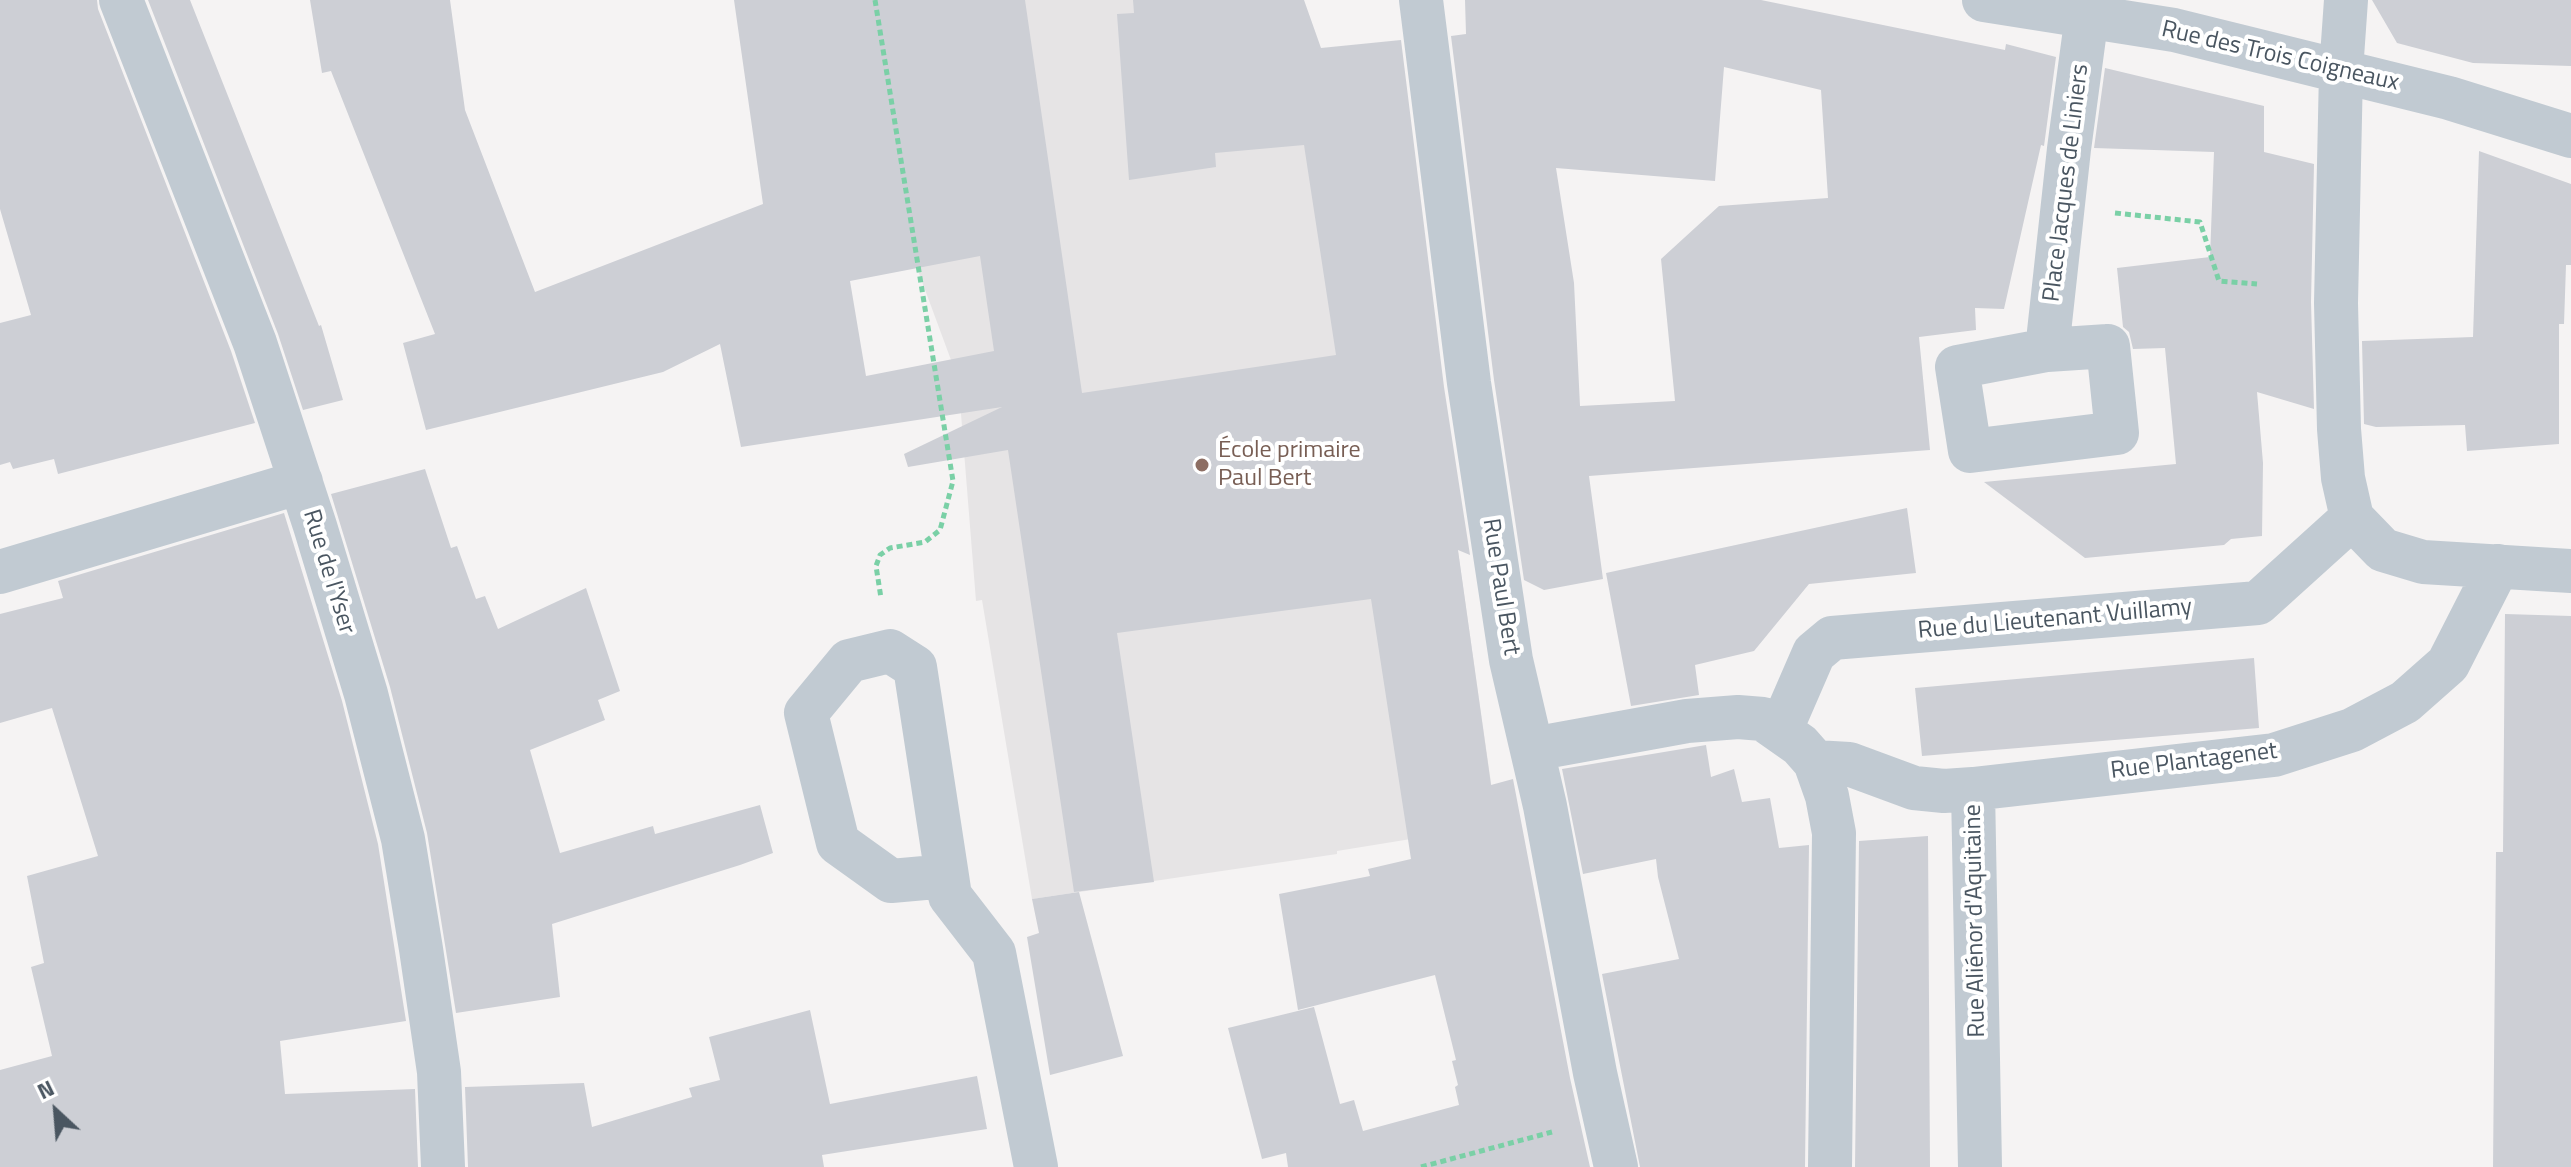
<!DOCTYPE html>
<html>
<head>
<meta charset="utf-8">
<style>
	body { margin:0 }
	#map { position:relative; width:2571px; height:1167px; overflow:hidden; background:#f5f3f3; font-family:"Titillium Web",sans-serif }
	canvas { display:block }
	.north { position:absolute; left:16px; top:1071px; width:80px; height:80px; -webkit-text-stroke:6px #fff; paint-order:stroke; rotate:334deg; font-size:22px; font-weight:700; line-height:32px; text-align:center; color:#4a5661 }
	.north::after { content:''; display:block; margin:auto; width:28px; height:36px; background:#4a5661; clip-path:polygon(50% 0,100% 100%,50% 72%,0 100%) }
</style>
</head>
<body>
<div id="map">
<canvas width="2571" height="1167"></canvas>
<div class="north">N</div>
</div>
<script>
const ctx = document.querySelector('canvas').getContext('2d');
ctx.lineJoin = 'round';
function fillPath(path, color) {
  ctx.fillStyle = color;
  ctx.fill(path, 'evenodd');
}
function poly(rows) {
  const path = new Path2D();
  for (const r of rows) {
    path.moveTo(r[0], r[1]);
    for (let i = 2; i < r.length; i += 2) path.lineTo(r[i], r[i + 1]);
  }
  return path;
}
function trace(path, color, width, dash) {
  ctx.strokeStyle = color;
  ctx.lineWidth = width;
  ctx.lineCap = dash ? 'butt' : 'round';
  ctx.setLineDash(dash || []);
  ctx.stroke(path);
}
function label(font, color, halo, rows, align = 'center') {
  ctx.font = font + ' "Titillium Web",sans-serif';
  ctx.lineWidth = 8;
  ctx.setLineDash([]);
  ctx.textBaseline = 'middle';
  ctx.strokeStyle = halo;
  ctx.fillStyle = color;
  for (const [text, x, y, turn = 0] of rows) {
    ctx.save();
    ctx.translate(x, y);
    ctx.rotate((+turn || 0) * Math.PI / 180);
    ctx.textAlign = isNaN(turn) ? turn : align;
    if (halo) ctx.strokeText(text, 0, 0);
    ctx.fillText(text, 0, 0);
    ctx.restore();
  }
}
fillPath(poly([
	[871,0,1156,0,1304,145,1452,509,1497,825,1337,851,1337,854,1032,899,982,600,976,601,961,414,951,360,917,268]
]), '#e6e4e5');
fillPath(poly([
	[0,0,97,0,98,9,231,351,255,423,58,474,54,459,13,469,10,462,0,465,0,323,31,315,0,209],
	[148,0,190,0,319,326,321,325,343,400,303,410,278,334],
	[310,0,450,0,465,110,535,292,763,204,734,0,1025,0,1082,393,1336,355,1304,145,1215,153,1216,167,1129,180,1117,14,1134,13,1133,0,1304,0,1321,48,1401,40,1444,387,1470,555,1458,550,1491,785,1513,779,1570,1078,1590,1167,1288,1167,1286,1153,1262,1159,1228,1028,1314,1007,1340,1104,1354,1100,1363,1131,1459,1105,1455,1087,1458,1085,1452,1061,1456,1060,1435,975,1298,1010,1279,894,1370,876,1368,869,1411,859,1371,599,1117,633,1154,882,1074,892,1008,450,908,467,904,454,1002,407,741,447,720,344,663,372,426,430,403,343,435,334,331,71,322,73],
	[980,256,994,351,866,376,850,281],
	[1465,0,1761,0,2005,50,2006,44,2056,57,2044,146,2041,145,2004,309,1975,308,1976,330,1919,337,1930,450,1589,476,1603,579,1544,590,1524,580,1494,380,1451,36,1466,34],
	[1724,67,1821,90,1828,198,1719,206,1661,259,1675,401,1580,406,1574,283,1556,168,1715,181],
	[2372,0,2571,0,2571,66,2473,63,2397,43],
	[2105,68,2264,106,2264,152,2314,164,2311,302,2314,409,2257,392,2263,463,2262,536,2231,539,2224,545,2085,558,1984,482,2176,464,2165,348,2133,349,2129,332,2123,327,2117,268,2210,257,2214,152,2094,148],
	[2479,151,2571,184,2571,265,2566,265,2564,324,2559,324,2559,444,2467,451,2465,425,2376,427,2364,424,2362,341,2473,337],
	[425,469,451,548,457,546,476,599,485,596,498,629,586,588,620,691,598,700,605,720,530,750,560,853,653,826,655,834,760,805,773,853,740,865,552,924,560,997,456,1013,427,833,390,687,331,494],
	[1907,508,1916,573,1809,584,1754,651,1695,665,1699,695,1631,706,1606,573],
	[284,513,342,701,378,844,406,1021,280,1041,285,1094,415,1089,418,1167,0,1167,0,1070,52,1056,31,967,44,963,27,876,98,856,52,708,0,723,0,614,63,598,58,581],
	[2505,614,2571,616,2571,1167,2493,1167,2496,852,2503,852],
	[2254,658,2259,728,1922,756,1915,688],
	[1706,745,1711,777,1734,769,1742,802,1770,798,1779,848,1809,845,1805,1167,1640,1167,1602,974,1679,959,1658,877,1656,859,1583,874,1562,769],
	[1928,836,1930,1167,1855,1167,1859,841],
	[1079,892,1123,1056,1050,1075,1027,937,1039,933,1032,899],
	[810,1010,830,1104,977,1076,987,1129,822,1155,824,1167,468,1167,465,1087,584,1083,592,1127,692,1097,689,1088,720,1080,709,1037]
]), '#cdcfd5');
trace(poly([
	[875,0,953,481,940,530,925,542,890,548,880,555,876,566,881,598],
	[2115,213,2200,222,2219,281,2257,284],
	[1421,1167,1552,1132]
]), '#7ad0a6', 5, [6, 4]);
trace(poly([
	[121,0,255,343,315,526,366,694,403,839,421,949,439,1072,443,1167],
	[1421,0,1469,383,1511,660,1545,806,1595,1073,1616,1167],
	[1984,0,2174,30,2449,98,2571,136],
	[2346,0,2341,71,2336,303,2339,429,2343,478,2352,518,2383,550,2423,562,2571,571],
	[2108,346,2117,433,1970,451,1957,367,2047,350,2108,346],
	[2047,350,2069,149,2089,0],
	[0,572,301,482],
	[1781,729,1814,653,1832,638,2258,603,2352,518],
	[1533,749,1687,721,1738,717,1763,719,1800,745,1815,762,1827,796,1834,833,1830,1167],
	[1815,762,1849,764,1914,788,1944,791,1973,789,1980,1167],
	[1973,789,2274,755,2352,730,2405,702,2448,664,2498,566],
	[947,876,891,881,838,843,806,713,849,661,890,651,915,667,947,876,950,896,994,953,1036,1167]
]), '#c1cad2', 44);
for (const [x, y, r, color] of [
	[1202,465,8,"#8d6e63"]
]) {
  const dot = new Path2D();
  dot.arc(x, y, r, 0, 2 * Math.PI);
  ctx.fillStyle = color;
  ctx.fill(dot);
  trace(dot, '#fff', 3);
}
label('24px', '#4a5661', '#fff', [
	["Rue des Trois Coigneaux",2280,57,13],
	["Place Jacques de Liniers",2067,183,-83],
	["Rue de l'Yser",328,572,73],
	["Rue Paul Bert",1500,587,81],
	["Rue du Lieutenant Vuillamy",2055,620,-5],
	["Rue Plantagenet",2194,762,-7],
	["Rue Aliénor d'Aquitaine",1976,921,-91]
]);
label('24px', '#785e54', '#fff', [
	["École primaire",1218,451],
	["Paul Bert",1218,479]
], 'left');
</script>
</body>
</html>
